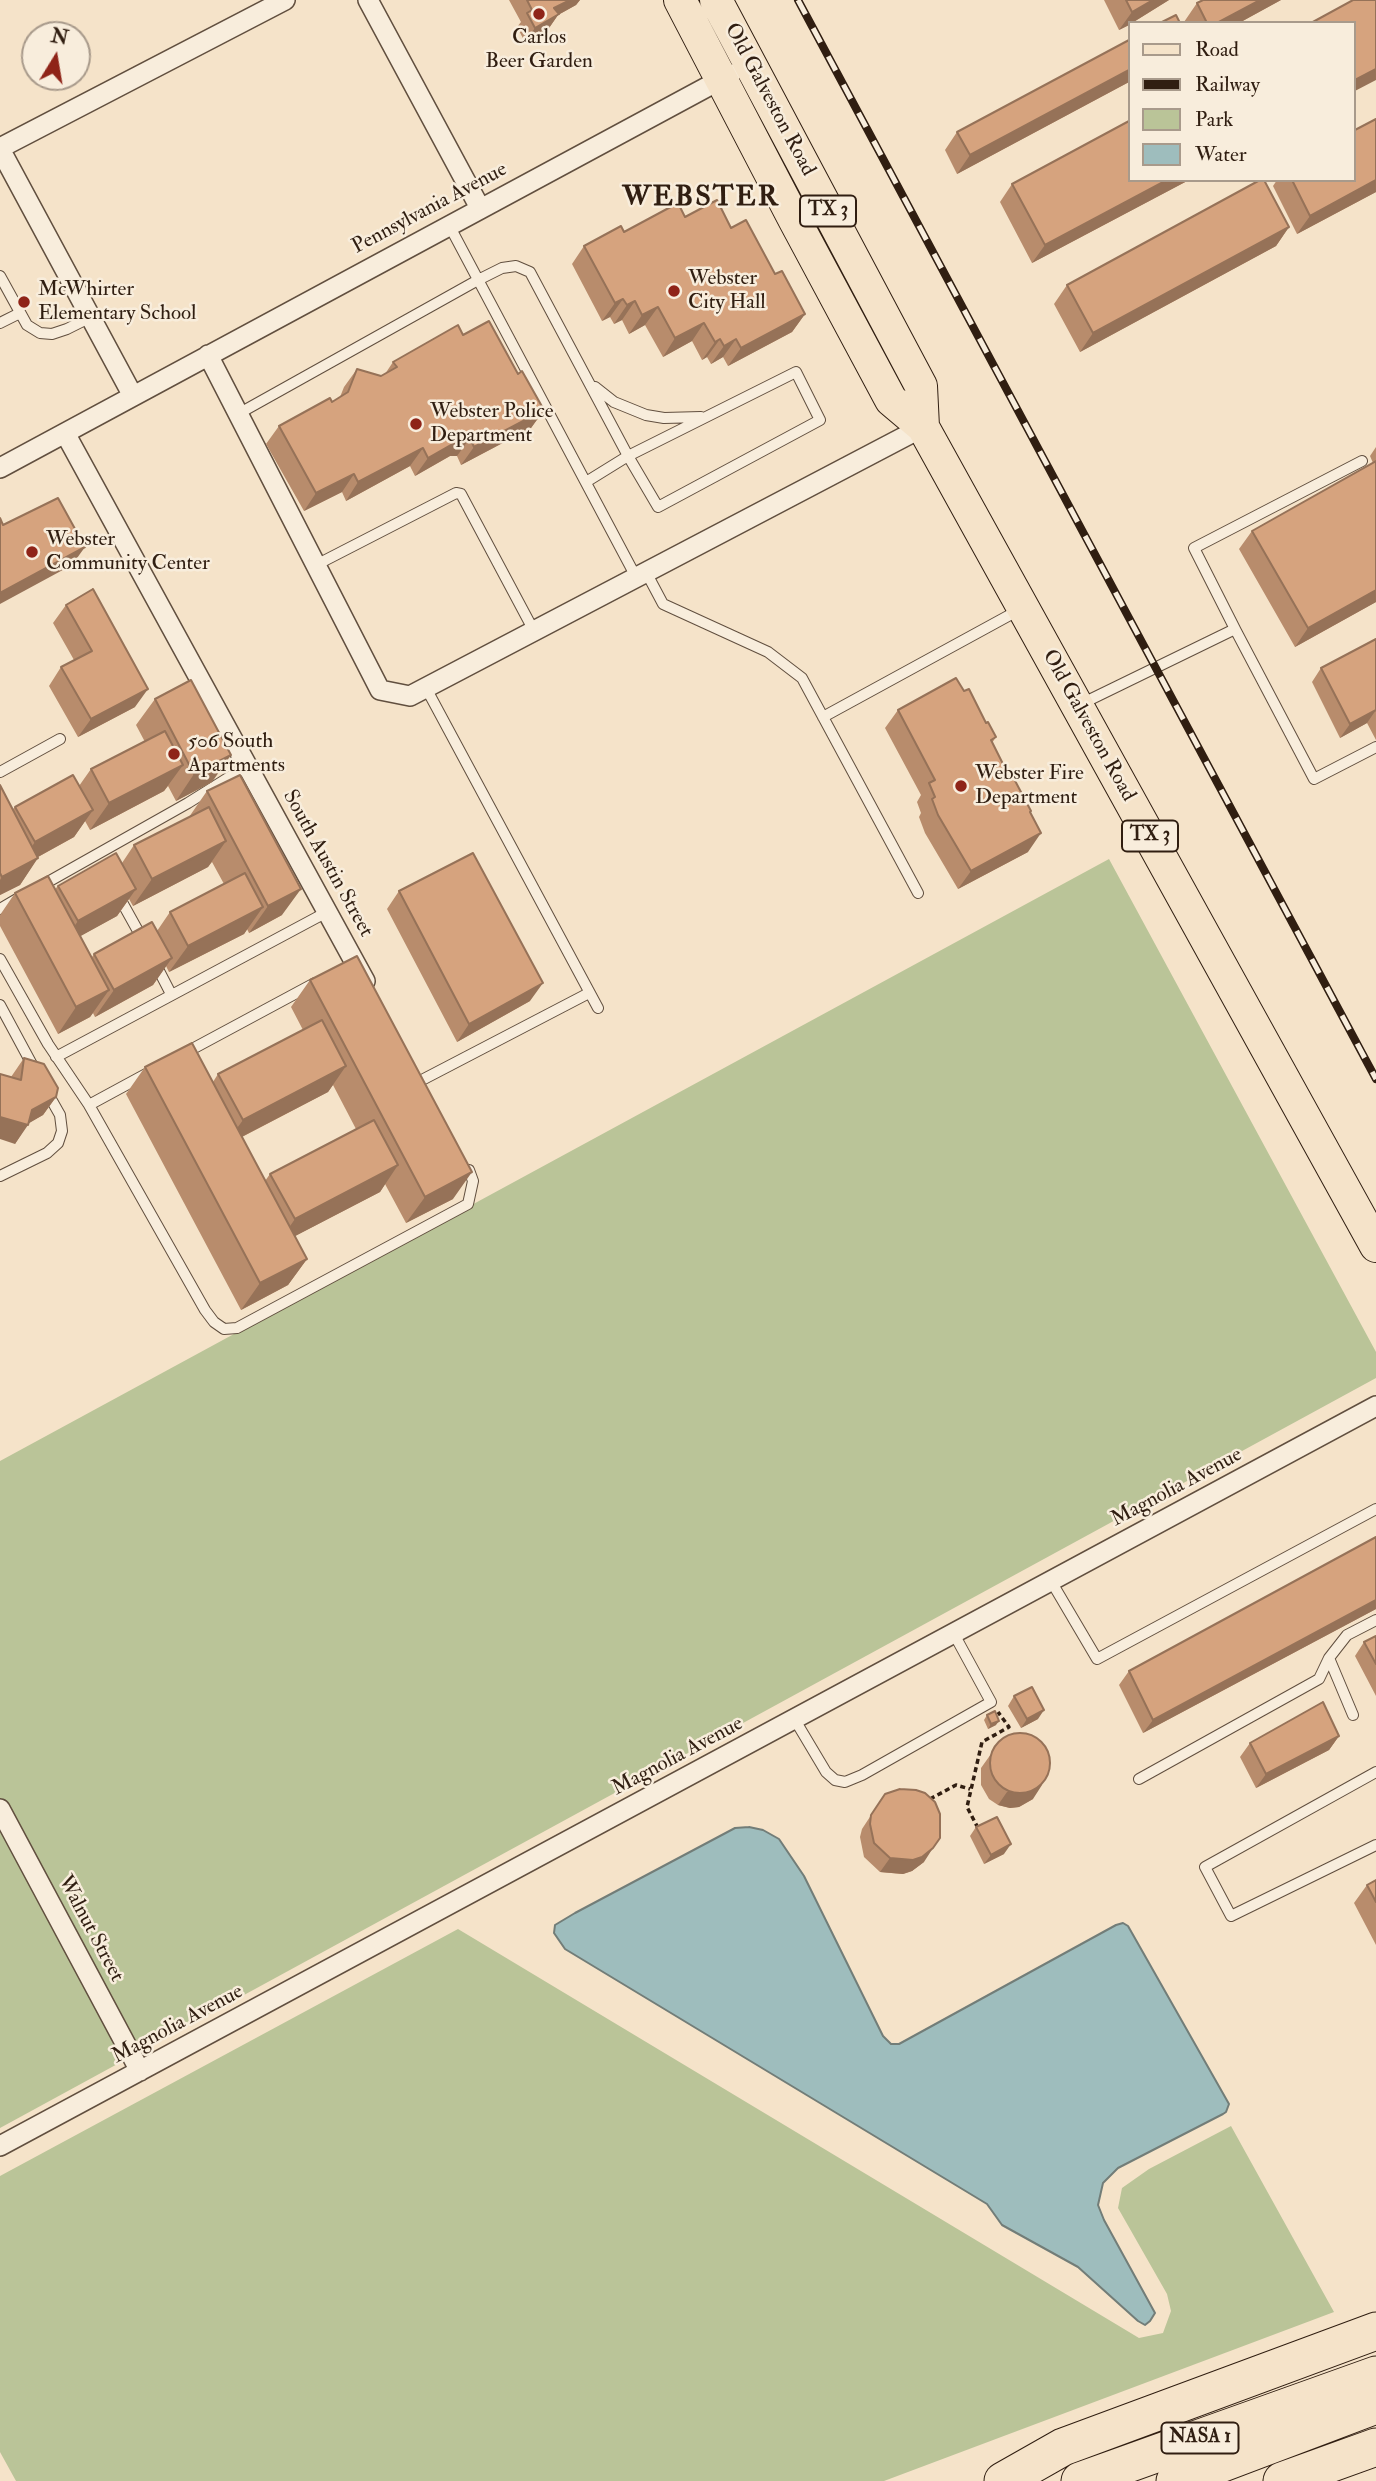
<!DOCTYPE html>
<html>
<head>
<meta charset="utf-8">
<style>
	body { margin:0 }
	#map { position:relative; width:1376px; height:2481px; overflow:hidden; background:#f5e3c9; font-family:"IM FELL Double Pica",serif }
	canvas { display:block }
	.legend { position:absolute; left:1128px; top:21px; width:228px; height:161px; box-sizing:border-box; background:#f8eddc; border:2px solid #a89a8b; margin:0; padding:9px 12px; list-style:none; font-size:21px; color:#301e11 }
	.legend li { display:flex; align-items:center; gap:14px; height:35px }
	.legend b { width:35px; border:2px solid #a89a8b }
	.north { position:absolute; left:21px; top:21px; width:70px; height:70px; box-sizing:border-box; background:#f8eddc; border:2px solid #a89a8b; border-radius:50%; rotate:11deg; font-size:19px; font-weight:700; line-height:28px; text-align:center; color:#301e11 }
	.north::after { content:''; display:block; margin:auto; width:24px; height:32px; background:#8f2418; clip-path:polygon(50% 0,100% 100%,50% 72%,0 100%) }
</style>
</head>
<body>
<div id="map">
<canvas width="1376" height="2481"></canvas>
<ul class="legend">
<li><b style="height:9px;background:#f5e3c9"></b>Road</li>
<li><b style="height:9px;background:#301e11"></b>Railway</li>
<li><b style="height:19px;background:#bac498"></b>Park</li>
<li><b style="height:19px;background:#9ebdbd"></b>Water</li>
</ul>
<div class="north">N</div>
</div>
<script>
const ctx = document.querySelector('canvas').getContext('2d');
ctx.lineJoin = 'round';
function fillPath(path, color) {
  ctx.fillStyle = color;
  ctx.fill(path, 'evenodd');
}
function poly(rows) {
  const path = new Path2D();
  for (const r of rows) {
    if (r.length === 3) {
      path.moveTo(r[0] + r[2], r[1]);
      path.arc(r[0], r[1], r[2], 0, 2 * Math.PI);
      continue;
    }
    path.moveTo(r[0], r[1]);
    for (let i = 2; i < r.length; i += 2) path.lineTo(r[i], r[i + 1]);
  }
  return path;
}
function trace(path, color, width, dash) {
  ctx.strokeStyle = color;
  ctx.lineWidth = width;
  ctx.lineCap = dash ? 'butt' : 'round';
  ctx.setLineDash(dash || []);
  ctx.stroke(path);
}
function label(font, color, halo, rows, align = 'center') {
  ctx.font = font + ' "IM FELL Double Pica",serif';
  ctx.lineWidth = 5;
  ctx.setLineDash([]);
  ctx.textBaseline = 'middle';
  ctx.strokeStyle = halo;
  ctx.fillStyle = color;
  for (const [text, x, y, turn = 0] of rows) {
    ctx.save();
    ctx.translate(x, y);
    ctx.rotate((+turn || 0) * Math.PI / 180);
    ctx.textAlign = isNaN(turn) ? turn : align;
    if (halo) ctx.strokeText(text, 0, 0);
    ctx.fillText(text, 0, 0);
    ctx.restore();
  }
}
fillPath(poly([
	[1109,859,1376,1352,1376,1378,0,2128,0,1461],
	[458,1929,1139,2338,1163,2333,1171,2311,1167,2294,1118,2208,1122,2188,1149,2169,1231,2126,1334,2312,884,2481,16,2481,0,2452,0,2176]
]), '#bac498');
const water = poly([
	[749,1827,763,1830,779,1839,804,1876,883,2036,891,2044,899,2044,1116,1925,1123,1923,1128,1926,1229,2104,1226,2112,1223,2114,1118,2168,1103,2183,1098,2205,1104,2220,1155,2313,1150,2321,1145,2325,1138,2321,1078,2267,1002,2225,987,2204,565,1949,554,1933,555,1925,575,1913,735,1828,749,1827]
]);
fillPath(water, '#9ebdbd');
trace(water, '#727d78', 2);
const service = poly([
	[449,225,636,577],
	[0,276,27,325,40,333,52,334,67,329,91,317],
	[0,323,20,313],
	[796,372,820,420,658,507,628,456,796,372],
	[595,387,614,402,646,415,664,418,701,417],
	[238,414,478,280,502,268,516,266,530,272,628,456,586,482],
	[316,565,456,493,461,494,534,631],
	[646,572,663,604,768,652,802,678,918,893],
	[1235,629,1314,779,1376,747],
	[426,688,598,1008],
	[1081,704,1235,629,1194,548,1362,461],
	[823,717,1019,610],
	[0,772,60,739],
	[39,887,188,803,247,766],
	[118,895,143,940],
	[0,909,17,899],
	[0,959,48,1044,89,1105],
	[155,963,171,994],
	[0,1005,35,1070],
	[183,1054,315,983],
	[56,1057,327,912],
	[148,1073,89,1105,205,1310,214,1322,224,1329,237,1328,468,1204,473,1181,469,1170],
	[420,1081,589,993],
	[0,1176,47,1153,58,1143,62,1131,60,1115,47,1092],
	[1051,1581,1097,1659,1376,1509],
	[1329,1658,1353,1715],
	[795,1720,826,1772,835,1780,845,1782,862,1775,991,1702,954,1634],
	[1376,1772,1205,1867,1231,1916,1376,1845],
	[1139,1779,1319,1679,1329,1658,1347,1635,1376,1620]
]);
const minor = poly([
	[368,0,480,208],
	[0,148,285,0],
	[0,149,133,396],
	[208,355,380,690,410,696,923,427],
	[65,433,365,981],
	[0,468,731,74],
	[0,1809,140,2071],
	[0,2146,1376,1406]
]);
const primary = poly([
	[680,0,794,219,891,400,923,427,1376,1246],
	[716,0,921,386,923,427]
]);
const motorway = poly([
	[1003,2481,1063,2447,1376,2331],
	[1080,2481,1376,2375],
	[1175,2481,1376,2405],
	[1282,2481,1376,2447]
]);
trace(service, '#614f3f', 12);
trace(minor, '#614f3f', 22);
trace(primary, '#301e11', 34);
trace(motorway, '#301e11', 39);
trace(poly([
	[930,1799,956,1785,970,1789],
	[978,1828,967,1807,982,1742,1009,1727,998,1712]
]), '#301e11', 3.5, [5, 3.5]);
trace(service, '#f8eddc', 10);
trace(minor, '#f8eddc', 19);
trace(primary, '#f5e3c9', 32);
trace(motorway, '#f5e3c9', 37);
const rail = poly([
	[798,0,1376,1079]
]);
trace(rail, '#301e11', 8);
trace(rail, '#f8eddc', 5, [16]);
fillPath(poly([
	[509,0,580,0,576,5,558,15,549,28,525,42,517,27,521,22],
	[1104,0,1169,0,1132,23,1129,23,1129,25,1119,30],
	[1281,0,1239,23,1185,23,1184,22,1197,3],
	[1129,40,1129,82,957,174,945,150,957,132],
	[1376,119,1376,192,1297,234,1273,186,1277,180,1353,180],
	[1129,180,1189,180,1032,263,1000,202,1012,184],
	[685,217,731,228,775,274,805,314,792,332,728,366,723,357,711,364,707,357,702,360,692,341,663,357,645,325,629,334,622,320,614,324,610,317,602,321,572,264,584,246,624,232],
	[1289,227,1276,246,1080,352,1054,304,1067,285],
	[463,335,518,374,544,410,531,428,461,465,457,456,450,456,415,476,410,466,346,501,342,492,304,511,266,444,279,426,332,402,340,397,344,387,357,369,381,376,385,374,393,362],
	[1376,447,1376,602,1295,647,1239,549,1252,531,1373,463,1370,456],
	[66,605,135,707,78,737,49,686,61,667,74,660,53,623],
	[1376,639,1376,740,1367,723,1340,738,1312,682,1321,668],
	[964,691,996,737,992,743,1009,776,1030,813,1028,852,958,889,925,833,919,817,921,813,917,802,921,795,885,728,898,710],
	[155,699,212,782,176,801,168,786,164,791,90,830,85,821,74,837,38,857,20,885,0,895,0,785,13,809,15,807,79,786,91,769,145,742,136,725],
	[207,791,282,915,249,933,247,929,244,934,169,972,166,966,153,985,95,1017,93,1013,90,1017,58,1034,0,926,0,915,15,893,55,889,58,886,122,863,134,845,189,817],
	[212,862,224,884,170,912,157,931,94,954,92,957,80,936,117,916,129,899,133,906,208,867],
	[399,891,530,1001,457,1042,387,909],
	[310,980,453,1199,406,1223,385,1184,380,1192,295,1236,307,1259,288,1285,241,1310,126,1094,145,1067,213,1082,218,1074,303,1030,291,1007],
	[333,1085,356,1129,270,1174,265,1181,242,1137,328,1092],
	[24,1058,56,1097,43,1115,28,1123,15,1144,11,1077],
	[1376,1537,1376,1609,1143,1733,1119,1685,1129,1671],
	[1376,1636,1376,1696,1355,1656,1364,1642],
	[1014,1696,1038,1719,1021,1728,1008,1706],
	[987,1715,996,1725,988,1729,984,1720],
	[1339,1736,1329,1750,1256,1788,1240,1757,1250,1743],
	[1001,1740,1033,1799,1019,1807,1010,1808,998,1805,989,1799,981,1785,981,1768],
	[885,1794,924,1862,912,1871,903,1874,880,1872,864,1857,860,1837,862,1829],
	[976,1827,1004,1854,984,1864,970,1836],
	[1376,1880,1376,1945,1354,1903,1367,1885]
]), '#b88c6c');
fillPath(poly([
	[570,0,580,0,576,5,558,15,549,28,525,42,535,28,554,8],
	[1153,0,1169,0,1132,23,1129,23,1129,25,1119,30,1132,12],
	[1260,0,1281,0,1239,23,1217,23],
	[1376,69,1376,80,1353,92,1353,81],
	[1129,70,1129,82,957,174,970,155],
	[1167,180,1189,180,1032,263,1045,245],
	[1376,180,1376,192,1297,234,1310,216],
	[1289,227,1276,246,1080,352,1093,333],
	[623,299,610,317,602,321,615,303],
	[635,301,622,320,614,324,627,305],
	[658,307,645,325,629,334,642,315],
	[805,314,792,332,728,366,741,348],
	[704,323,692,341,663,357,675,338],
	[720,339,707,357,702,360,715,342],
	[736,339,723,357,711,364,724,346],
	[544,410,531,428,461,465,474,447],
	[463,438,470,438,457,456,450,456,415,476,428,458],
	[423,448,410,466,346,501,358,482],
	[354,474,342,492,304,511,316,493],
	[85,547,72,565,0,604,0,593],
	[1376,590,1376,602,1295,647,1308,628],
	[148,689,135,707,78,737,91,719],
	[1376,710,1367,723,1340,738,1350,724],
	[231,755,212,782,176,801,194,774],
	[183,765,164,791,90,830,109,803],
	[93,810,74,837,16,869,35,842],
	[1041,833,1028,852,958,889,971,871],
	[226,841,208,867,133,906,152,879],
	[38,858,20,885,0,895,0,880,2,877],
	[136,889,117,916,59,948,78,921],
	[301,889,282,915,249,933,268,906],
	[263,907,244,934,169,972,188,946],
	[172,958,153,985,95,1017,114,990],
	[543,983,530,1001,457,1042,469,1024],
	[109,990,90,1017,58,1034,76,1007],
	[346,1066,328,1092,224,1146,243,1120],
	[56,1097,43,1115,26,1125,28,1125,15,1144,0,1139,0,1117,32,1110],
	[398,1165,380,1192,276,1246,295,1219],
	[472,1172,453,1199,406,1223,425,1197],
	[307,1259,288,1285,241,1310,260,1283],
	[1376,1600,1376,1609,1143,1733,1153,1720],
	[1044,1710,1038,1719,1021,1728,1027,1719],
	[999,1721,996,1725,988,1729,991,1724],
	[1339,1736,1329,1750,1256,1788,1266,1774],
	[1042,1785,1033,1799,1019,1807,1010,1808,998,1805,1007,1792],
	[1011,1844,1004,1854,984,1864,991,1855],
	[933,1848,924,1862,912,1871,903,1874,880,1872,890,1858]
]), '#967258');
const building = poly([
	[527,0,570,0,554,8,559,14,535,28,527,13,532,10,527,0],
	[1126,0,1153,0,1132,12,1126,0],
	[1203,0,1260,0,1217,23,1207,23,1197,3,1203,0],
	[1353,0,1376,0,1376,69,1353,81,1353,23,1311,23,1353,0],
	[1176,15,1180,23,1160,23,1176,15],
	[1129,40,1129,70,970,155,957,132,1129,40],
	[1376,119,1376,180,1310,216,1292,180,1353,180,1353,131,1376,119],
	[1129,121,1129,180,1167,180,1045,245,1012,184,1129,121],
	[1260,180,1264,180,1289,227,1093,333,1067,285,1260,180],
	[717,200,731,228,746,220,775,274,782,271,805,314,741,348,736,339,724,346,720,339,715,342,704,323,675,338,658,307,642,315,635,301,627,305,623,299,615,303,584,246,621,226,624,232,678,203,685,217,717,200],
	[489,321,518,374,522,371,544,410,474,447,470,438,463,438,428,458,423,448,358,482,354,474,316,493,279,426,330,398,332,402,348,392,357,369,381,376,397,367,393,362,458,325,463,335,489,321],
	[1376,461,1376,590,1308,628,1252,531,1376,461],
	[58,498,85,547,0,593,0,518,3,525,58,498],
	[93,589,148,689,91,719,61,667,92,651,66,605,93,589],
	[1376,639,1376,710,1350,724,1321,668,1376,639],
	[956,678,964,691,969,689,986,723,988,722,996,737,991,740,1009,776,1012,775,1031,811,1030,812,1041,833,971,871,938,815,932,799,935,797,929,783,935,780,898,710,956,678],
	[191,680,231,755,194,774,155,699,191,680],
	[165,731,183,765,109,803,91,769,165,731],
	[73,775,93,810,35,842,15,807,73,775],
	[240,775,301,889,268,906,207,791,240,775],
	[0,785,38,858,2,877,0,873,0,785],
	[209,807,226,841,152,879,134,845,209,807],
	[116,853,136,889,78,921,58,886,116,853],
	[473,853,543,983,469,1024,399,891,473,853],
	[245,873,263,907,188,946,170,912,245,873],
	[48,876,109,990,76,1007,15,893,48,876],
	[152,922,172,958,114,990,94,954,152,922],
	[357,956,472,1172,425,1197,310,980,357,956],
	[322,1020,346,1066,243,1120,218,1074,322,1020],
	[192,1043,307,1259,260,1283,145,1067,192,1043],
	[24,1058,44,1064,58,1088,56,1097,32,1110,28,1125,0,1117,0,1074,21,1080,24,1058],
	[374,1120,398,1165,295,1219,270,1174,374,1120],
	[1376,1537,1376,1600,1153,1720,1129,1671,1376,1537],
	[1376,1636,1376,1664,1364,1642,1376,1636],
	[1032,1687,1044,1710,1027,1719,1014,1696,1032,1687],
	[1323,1702,1339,1736,1266,1774,1250,1743,1323,1702],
	[995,1711,999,1721,991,1724,987,1715,995,1711],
	[1020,1763,30],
	[900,1789,916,1790,925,1793,935,1802,940,1814,940,1838,933,1848,922,1857,913,1860,890,1858,874,1843,870,1824,871,1815,885,1794,900,1789],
	[997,1817,1011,1844,991,1855,976,1827,997,1817],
	[1376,1880,1376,1902,1367,1885,1376,1880]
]);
fillPath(building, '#d6a37e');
trace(building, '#967258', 2);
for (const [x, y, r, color] of [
	[539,14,7,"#8f2418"],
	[674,291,7,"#8f2418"],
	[24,302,7,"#8f2418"],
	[416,424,7,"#8f2418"],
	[32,552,7,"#8f2418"],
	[174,754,7,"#8f2418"],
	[961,786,7,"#8f2418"]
]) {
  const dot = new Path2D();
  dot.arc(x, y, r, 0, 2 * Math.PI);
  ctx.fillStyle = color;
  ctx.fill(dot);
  trace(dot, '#f8eddc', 2.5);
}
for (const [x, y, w] of [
	[828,211,56],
	[1150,836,56],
	[1200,2438,77]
]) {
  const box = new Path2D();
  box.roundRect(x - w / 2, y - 15.5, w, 31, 5);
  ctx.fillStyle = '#f8eddc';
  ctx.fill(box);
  trace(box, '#301e11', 2);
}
label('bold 19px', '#301e11', null, [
	["TX 3",828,211],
	["TX 3",1150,836],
	["NASA 1",1200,2438]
]);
label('21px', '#301e11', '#f8eddc', [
	["Carlos",539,38,"center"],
	["Beer Garden",539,62,"center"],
	["Webster",688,279],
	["City Hall",688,303],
	["McWhirter",38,290],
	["Elementary School",38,314],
	["Webster Police",430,412],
	["Department",430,436],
	["Webster",46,540],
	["Community Center",46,564],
	["506 South",188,742],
	["Apartments",188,766],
	["Webster Fire",975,774],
	["Department",975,798]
], 'left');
label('21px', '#301e11', '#f8eddc', [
	["Old Galveston Road",769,100,62],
	["Pennsylvania Avenue",430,209,-28],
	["Old Galveston Road",1088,726,61],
	["South Austin Street",327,864,61],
	["Magnolia Avenue",1177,1488,-28],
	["Magnolia Avenue",678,1757,-28],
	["Walnut Street",90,1929,62],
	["Magnolia Avenue",178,2025,-28]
]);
ctx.letterSpacing = '2px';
label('bold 28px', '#301e11', '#f8eddc', [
	["WEBSTER",701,199]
]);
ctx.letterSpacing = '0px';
</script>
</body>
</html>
